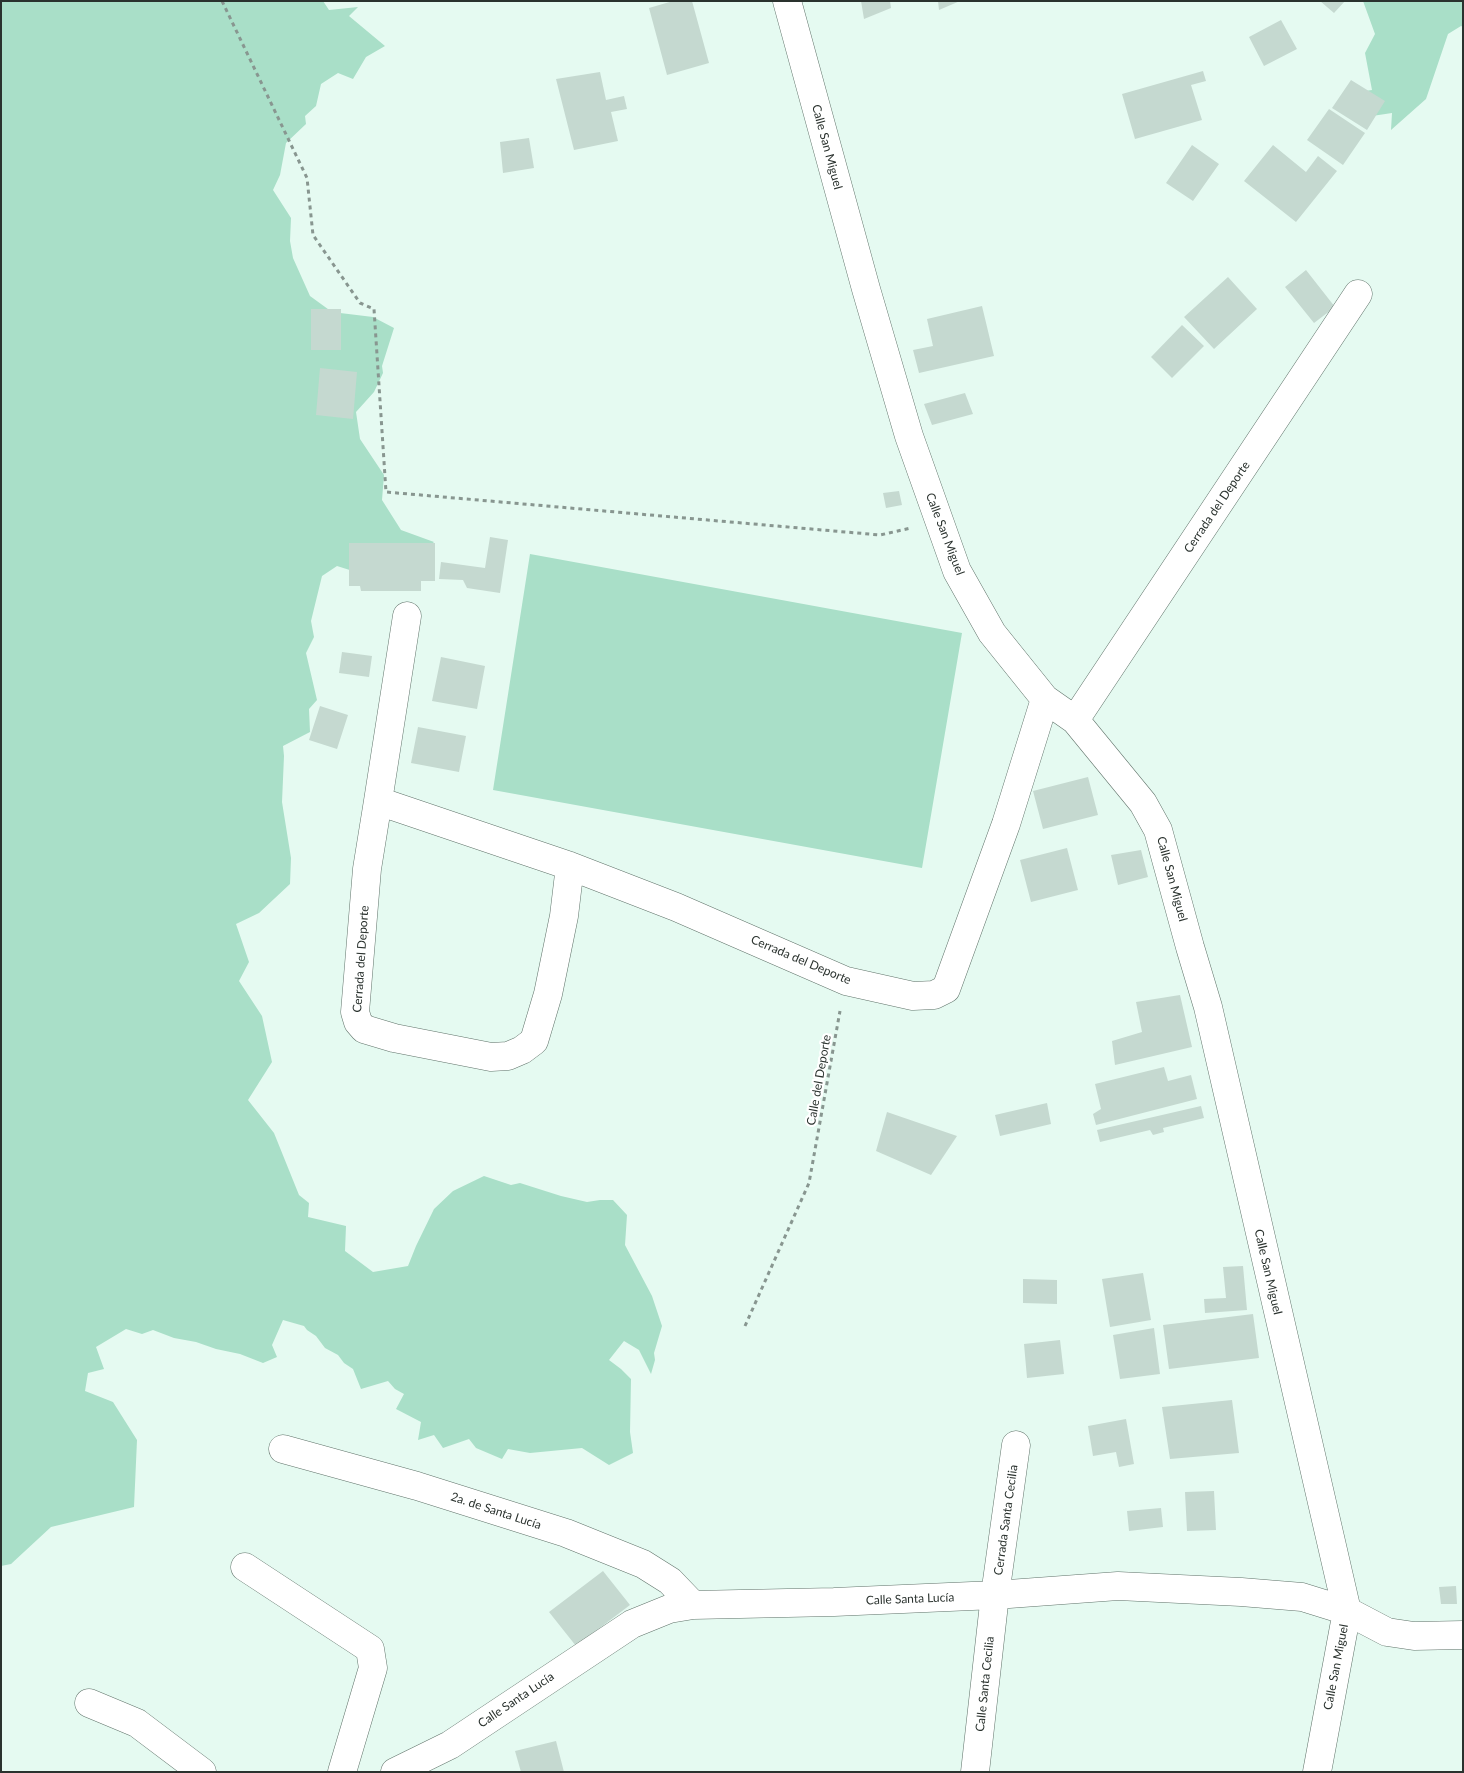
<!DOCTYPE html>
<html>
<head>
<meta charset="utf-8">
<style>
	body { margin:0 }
	#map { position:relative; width:1464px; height:1773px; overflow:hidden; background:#e5faf1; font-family:Lato,sans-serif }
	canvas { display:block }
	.frame { position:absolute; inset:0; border:2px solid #2a322e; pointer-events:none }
</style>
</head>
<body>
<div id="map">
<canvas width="1464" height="1773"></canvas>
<div class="frame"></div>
</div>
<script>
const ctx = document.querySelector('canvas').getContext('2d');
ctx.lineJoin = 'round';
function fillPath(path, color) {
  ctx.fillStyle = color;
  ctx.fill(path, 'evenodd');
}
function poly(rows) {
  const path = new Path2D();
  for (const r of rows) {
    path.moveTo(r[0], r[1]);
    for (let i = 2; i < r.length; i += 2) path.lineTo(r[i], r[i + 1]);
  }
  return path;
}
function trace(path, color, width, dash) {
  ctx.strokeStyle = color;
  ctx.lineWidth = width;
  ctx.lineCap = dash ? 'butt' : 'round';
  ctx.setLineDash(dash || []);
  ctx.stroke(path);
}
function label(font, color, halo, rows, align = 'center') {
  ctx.font = font + ' Lato,sans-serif';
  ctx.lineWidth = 4.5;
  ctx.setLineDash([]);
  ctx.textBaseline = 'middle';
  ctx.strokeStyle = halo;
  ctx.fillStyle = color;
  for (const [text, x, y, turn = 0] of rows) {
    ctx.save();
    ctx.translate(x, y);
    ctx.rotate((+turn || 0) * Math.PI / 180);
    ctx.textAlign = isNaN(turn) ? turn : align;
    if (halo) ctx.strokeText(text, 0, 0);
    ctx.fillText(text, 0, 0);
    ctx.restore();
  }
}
fillPath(poly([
	[1,1,323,1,329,10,358,7,349,16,385,46,366,57,353,79,338,73,321,84,316,106,305,116,306,124,286,143,280,175,273,190,291,218,290,241,293,258,310,296,332,312,373,317,394,328,382,366,383,373,374,392,356,412,360,439,384,475,382,500,401,530,434,542,420,555,375,578,337,566,322,576,311,621,314,637,306,653,317,700,309,709,310,732,283,746,284,756,282,802,291,858,290,884,259,913,236,924,249,962,239,981,262,1016,272,1062,248,1100,274,1133,299,1195,309,1203,308,1217,346,1226,345,1251,373,1272,408,1266,416,1246,434,1209,453,1191,484,1176,511,1185,520,1183,561,1196,587,1202,600,1200,613,1200,627,1215,625,1245,652,1296,662,1326,654,1353,655,1360,651,1374,639,1350,624,1341,609,1360,621,1369,631,1379,630,1432,633,1453,609,1465,582,1448,530,1453,508,1449,502,1459,476,1448,469,1439,443,1448,434,1435,418,1440,421,1422,396,1409,404,1394,395,1389,388,1381,361,1389,353,1369,344,1363,338,1355,325,1348,316,1336,307,1330,304,1326,283,1320,272,1345,277,1357,263,1363,240,1354,216,1349,196,1342,174,1338,153,1330,142,1334,126,1329,96,1347,104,1369,88,1373,85,1391,113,1402,137,1440,134,1507,51,1527,11,1564,1,1566],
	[1363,1,1463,1,1463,27,1461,26,1448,34,1426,99,1391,130,1392,113,1372,116,1365,91,1372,90,1365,53,1375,34],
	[530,554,962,633,922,868,493,790]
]), '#a9dfc8');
fillPath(poly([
	[673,1,692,1,709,63,667,75,649,8],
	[861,1,890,1,891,8,864,19],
	[938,1,960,1,939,10],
	[1320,1,1345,1,1334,13],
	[1281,20,1297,49,1264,66,1249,37],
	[1203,71,1206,81,1191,85,1202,120,1135,139,1122,94],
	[600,72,606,100,624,96,627,109,611,112,618,141,574,150,556,79],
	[1351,80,1385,101,1367,130,1332,108],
	[1329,109,1365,133,1343,165,1307,140],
	[529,138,534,168,503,173,500,142],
	[1192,145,1219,164,1193,201,1166,183],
	[1273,145,1306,172,1318,156,1337,171,1296,222,1244,181],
	[1306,270,1335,307,1314,323,1285,287],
	[1228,277,1257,309,1214,349,1184,317],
	[982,306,994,356,919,373,913,350,933,346,927,319],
	[311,309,341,309,341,350,311,350],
	[1182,325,1204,346,1172,378,1151,357],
	[320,368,357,372,353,419,316,415],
	[965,393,973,414,932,425,924,404],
	[899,491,902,505,886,508,883,493],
	[490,537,508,540,500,593,467,588,463,580,439,579,441,562,485,568],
	[349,543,435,543,435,581,421,581,421,591,361,591,360,586,349,586],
	[342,652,372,656,369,677,339,673],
	[441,657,485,666,477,709,432,701],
	[320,706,348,715,337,749,309,740],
	[418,727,466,736,459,772,411,763],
	[1088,777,1098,815,1043,829,1033,791],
	[1067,848,1078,890,1031,902,1020,860],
	[1141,850,1148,877,1118,885,1111,855],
	[1180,995,1192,1047,1115,1065,1112,1041,1142,1032,1136,1002],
	[1164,1067,1168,1081,1191,1075,1197,1099,1096,1125,1093,1114,1101,1109,1095,1084],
	[1047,1103,1051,1124,1000,1136,995,1115],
	[1201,1106,1204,1118,1163,1128,1164,1132,1153,1135,1150,1130,1100,1142,1097,1130],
	[887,1112,957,1136,931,1175,876,1151],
	[1243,1266,1247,1310,1205,1313,1204,1299,1226,1298,1223,1267],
	[1143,1273,1151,1320,1110,1327,1102,1279],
	[1023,1279,1057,1280,1057,1304,1023,1303],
	[1253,1314,1259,1358,1169,1369,1163,1325],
	[1154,1328,1160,1374,1120,1379,1113,1335],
	[1060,1340,1064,1374,1027,1378,1024,1344],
	[1232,1400,1239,1453,1170,1459,1162,1407],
	[1126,1419,1134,1464,1119,1467,1116,1452,1093,1456,1088,1426],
	[1214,1491,1216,1530,1187,1531,1185,1492],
	[1161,1508,1163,1527,1129,1531,1127,1511],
	[603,1571,630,1605,576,1646,549,1612],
	[1456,1586,1457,1604,1441,1604,1439,1587],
	[556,1741,564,1772,521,1772,515,1751]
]), '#c5d9d0');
const street = poly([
	[787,1,866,289,909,436,957,571,992,633,1045,699,1075,720,1143,803,1158,830,1190,947,1208,1007,1347,1611,1317,1772],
	[407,616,378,801,570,866],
	[1075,720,1358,294],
	[378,801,367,869,355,1012,358,1022,364,1029,394,1038,491,1057,508,1056,522,1050,534,1041,548,994,564,916,570,866,676,907,846,981,913,996,934,995,946,989,1006,824,1045,699],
	[283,1449,417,1486,566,1533,643,1564,670,1581,693,1605],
	[245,1567,370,1649,373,1668,342,1772],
	[89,1703,137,1723,202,1772],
	[395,1772,450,1745,632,1624,669,1609,693,1605,834,1602,995,1595,1118,1586,1241,1592,1302,1597,1347,1611,1387,1632,1414,1636,1463,1635],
	[975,1772,995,1595,1016,1445]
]);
trace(street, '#60736a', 29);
trace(poly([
	[222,1,307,178,313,235,360,303,374,309,386,492,880,535,911,528],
	[745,1326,809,1183,840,1011]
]), '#889690', 3, [4, 4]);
trace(street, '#fff', 28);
label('12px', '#2a322e', '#fff', [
	["Calle San Miguel",827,147,75],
	["Cerrada del Deporte",1217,507,-56],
	["Calle San Miguel",945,534,69],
	["Calle San Miguel",1172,879,75],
	["Cerrada del Deporte",361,959,-86],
	["Cerrada del Deporte",801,960,23],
	["Calle del Deporte",819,1080,-80],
	["Calle San Miguel",1268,1272,77],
	["2a. de Santa Lucía",496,1511,18],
	["Cerrada Santa Cecilia",1006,1520,-82],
	["Calle Santa Lucía",910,1599,-2],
	["Calle San Miguel",1336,1667,-79],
	["Calle Santa Cecilia",985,1684,-84],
	["Calle Santa Lucía",516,1700,-34]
]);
</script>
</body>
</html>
